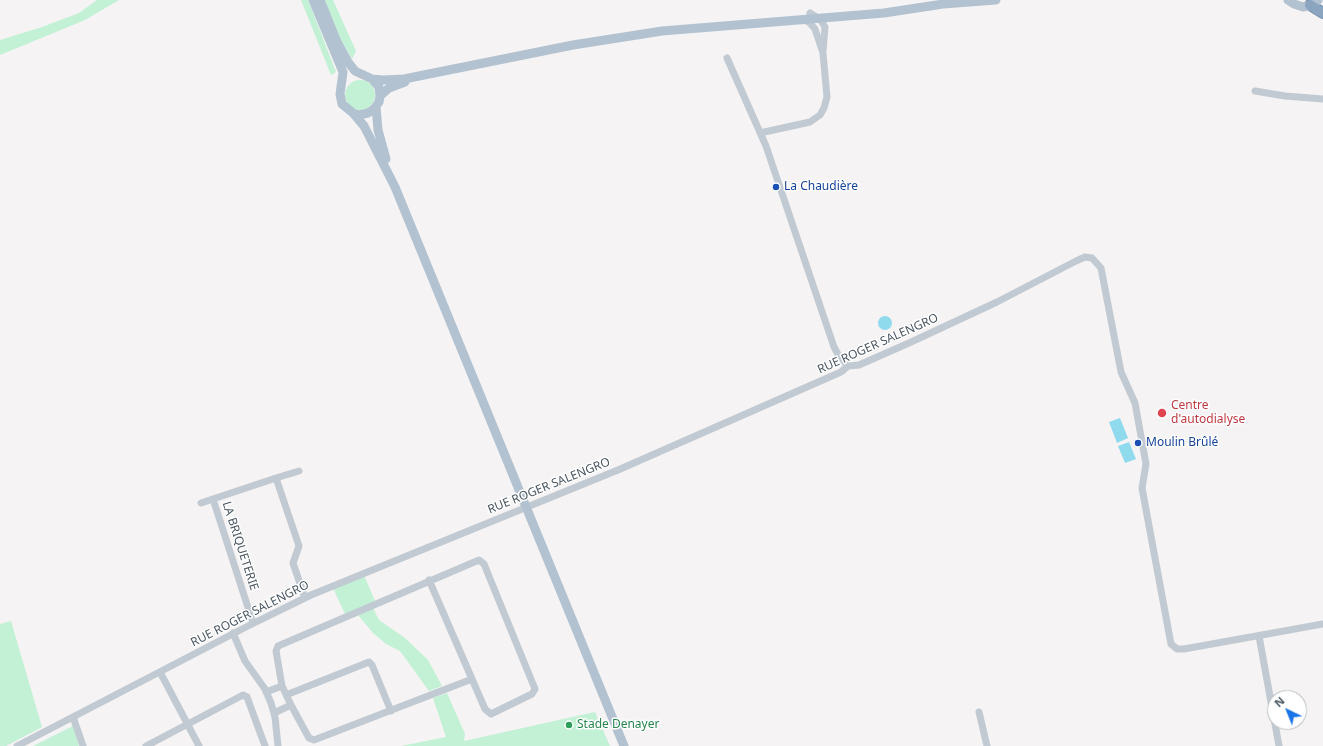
<!DOCTYPE html>
<html>
<head>
<meta charset="utf-8">
<style>
	body { margin:0 }
	#map { position:relative; width:1323px; height:746px; overflow:hidden; background:#f5f3f3; font-family:"Noto Sans",sans-serif }
	canvas { display:block }
	.north { position:absolute; left:1267px; top:690px; width:40px; height:40px; box-sizing:border-box; background:#fff; border:1px solid #b7bbc0; border-radius:50%; rotate:317deg; font-size:11px; font-weight:700; line-height:16px; text-align:center; color:#4a5661 }
	.north::after { content:''; display:block; margin:auto; width:14px; height:18px; background:#1a73e8; clip-path:polygon(50% 0,100% 100%,50% 72%,0 100%) }
</style>
</head>
<body>
<div id="map">
<canvas width="1323" height="746"></canvas>
<div class="north">N</div>
</div>
<script>
const ctx = document.querySelector('canvas').getContext('2d');
ctx.lineJoin = 'round';
function fillPath(path, color) {
  ctx.fillStyle = color;
  ctx.fill(path, 'evenodd');
}
function poly(rows) {
  const path = new Path2D();
  for (const r of rows) {
    if (r.length === 3) {
      path.moveTo(r[0] + r[2], r[1]);
      path.arc(r[0], r[1], r[2], 0, 2 * Math.PI);
      continue;
    }
    path.moveTo(r[0], r[1]);
    for (let i = 2; i < r.length; i += 2) path.lineTo(r[i], r[i + 1]);
  }
  return path;
}
function trace(path, color, width, dash) {
  ctx.strokeStyle = color;
  ctx.lineWidth = width;
  ctx.lineCap = dash ? 'butt' : 'round';
  ctx.setLineDash(dash || []);
  ctx.stroke(path);
}
function label(font, color, halo, rows, align = 'center') {
  ctx.font = font + ' "Noto Sans",sans-serif';
  ctx.lineWidth = 3;
  ctx.setLineDash([]);
  ctx.textBaseline = 'middle';
  ctx.strokeStyle = halo;
  ctx.fillStyle = color;
  for (const [text, x, y, turn = 0] of rows) {
    ctx.save();
    ctx.translate(x, y);
    ctx.rotate((+turn || 0) * Math.PI / 180);
    ctx.textAlign = isNaN(turn) ? turn : align;
    if (halo) ctx.strokeText(text, 0, 0);
    ctx.fillText(text, 0, 0);
    ctx.restore();
  }
}
fillPath(poly([
	[97,0,119,0,85,20,0,55,0,40,42,27,79,13],
	[301,0,308,0,314,15,336,72,331,75],
	[324,0,333,0,356,51,352,59,341,40],
	[360,95,15],
	[364,575,375,601,345,614,333,588],
	[373,608,379,620,405,638,428,660,442,686,429,691,400,651,386,644,373,633,358,615],
	[11,621,42,727,6,746,0,746,0,624],
	[447,693,465,734,464,741,595,712,610,746,401,746,446,737,433,698],
	[73,726,79,746,33,746]
]), '#c3f1d5');
fillPath(poly([
	[885,323,7],
	[1120,418,1128,438,1117,443,1109,422],
	[1129,442,1136,459,1125,463,1118,446]
]), '#90daee');
const highway = poly([
	[1310,5,1323,13]
]);
trace(highway, '#7690ad', 12);
trace(poly([
	[810,13,820,19,825,27,823,51],
	[727,58,766,146,834,347,840,358,848,366],
	[1255,91,1285,96,1323,99],
	[760,133,810,122,820,115,824,108,827,97,823,53,815,29,809,22,803,20],
	[848,366,859,365,909,343,997,302,1076,261,1085,257,1092,258,1101,268,1121,372,1135,403,1146,464,1142,488,1171,644,1177,649,1184,649,1323,624],
	[276,478,299,471],
	[201,503,213,499],
	[429,580,472,679],
	[253,623,213,499,276,478,299,546,293,563,305,598],
	[233,633,245,661,265,689,271,703,275,717,278,746],
	[1259,636,1279,746],
	[160,672,199,746],
	[282,686,276,651,278,646,479,560,484,564,535,689,532,694,491,714,485,709,472,679,314,740,309,738,291,705],
	[266,692,282,686,291,705,274,713],
	[286,695,369,662,372,665,391,711],
	[979,712,987,746],
	[73,717,83,746],
	[17,746,248,626,311,595,618,470,841,372,848,366],
	[146,746,243,695,247,697,265,746]
]), '#c1cad2', 7);
trace(poly([
	[313,0,343,72,340,94,342,104,353,113,359,115,368,113,374,109,379,102,380,96,379,87,372,79,355,71,348,62,337,42,320,0],
	[1288,0,1294,4,1303,7,1312,5,1318,0],
	[372,79,383,80,404,79,573,45,662,31,884,13,943,4,996,0],
	[380,96,389,88,405,82],
	[376,107,378,130,386,159],
	[354,114,364,126,395,187,624,746]
]), '#b3c2d1', 9);
trace(highway, '#8ba5c1', 10);
for (const [x, y, r, color] of [
	[776,187,4,"#1a4fb4"],
	[1162,413,5,"#e0444e"],
	[1138,443,4,"#1a4fb4"],
	[569,725,4,"#2e9e5b"]
]) {
  const dot = new Path2D();
  dot.arc(x, y, r, 0, 2 * Math.PI);
  ctx.fillStyle = color;
  ctx.fill(dot);
  trace(dot, '#fff', 1.5);
}
label('12px', '#164399', '#fff', [
	["La Chaudière",784,187],
	["Moulin Brûlé",1146,443]
], 'left');
label('12px', '#4a5661', '#fff', [
	["RUE ROGER SALENGRO",878,344,-24],
	["RUE ROGER SALENGRO",549,486,-22],
	["LA BRIQUETERIE",240,546,72],
	["RUE ROGER SALENGRO",250,614,-27]
]);
label('12px', '#be3a42', '#fff', [
	["Centre",1171,406],
	["d'autodialyse",1171,420]
], 'left');
label('12px', '#27864d', '#fff', [
	["Stade Denayer",577,725]
], 'left');
</script>
</body>
</html>
